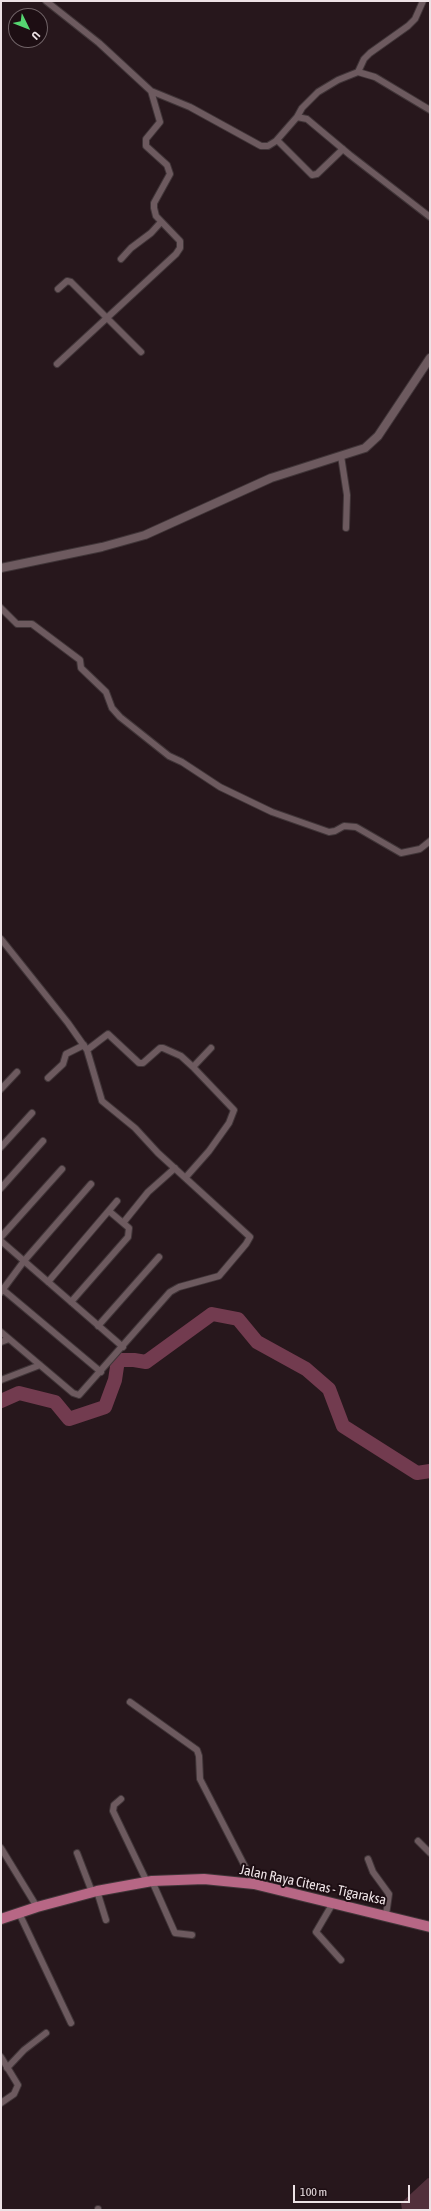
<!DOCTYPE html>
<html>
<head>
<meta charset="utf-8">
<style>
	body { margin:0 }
	#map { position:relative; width:431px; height:2211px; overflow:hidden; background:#27171c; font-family:"Asap Condensed",sans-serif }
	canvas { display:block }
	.frame { position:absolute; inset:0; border:2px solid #ede2e5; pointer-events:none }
	.north { position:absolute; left:8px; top:8px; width:40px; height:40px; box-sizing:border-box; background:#1d0e13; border:1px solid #706367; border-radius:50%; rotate:133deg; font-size:11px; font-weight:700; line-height:16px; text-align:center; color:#ede2e5 }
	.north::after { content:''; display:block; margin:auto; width:14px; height:18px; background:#56d671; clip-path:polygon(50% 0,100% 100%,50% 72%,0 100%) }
	.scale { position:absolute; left:293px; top:2185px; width:117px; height:18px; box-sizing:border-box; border:2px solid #ede2e5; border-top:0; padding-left:5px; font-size:12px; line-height:14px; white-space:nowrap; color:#ede2e5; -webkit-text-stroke:3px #1d0e13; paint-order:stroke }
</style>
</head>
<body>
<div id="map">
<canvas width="431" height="2211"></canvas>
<div class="frame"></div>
<div class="north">U</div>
<div class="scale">100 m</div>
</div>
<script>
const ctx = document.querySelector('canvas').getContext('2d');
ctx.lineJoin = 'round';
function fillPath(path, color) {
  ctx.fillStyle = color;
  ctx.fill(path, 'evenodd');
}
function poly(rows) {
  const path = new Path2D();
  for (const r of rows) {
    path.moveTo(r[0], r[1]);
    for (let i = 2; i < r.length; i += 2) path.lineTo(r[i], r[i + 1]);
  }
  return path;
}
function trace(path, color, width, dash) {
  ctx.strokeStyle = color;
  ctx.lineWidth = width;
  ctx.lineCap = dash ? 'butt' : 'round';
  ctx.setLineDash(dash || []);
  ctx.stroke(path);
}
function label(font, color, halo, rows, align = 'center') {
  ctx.font = font + ' "Asap Condensed",sans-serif';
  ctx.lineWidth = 4;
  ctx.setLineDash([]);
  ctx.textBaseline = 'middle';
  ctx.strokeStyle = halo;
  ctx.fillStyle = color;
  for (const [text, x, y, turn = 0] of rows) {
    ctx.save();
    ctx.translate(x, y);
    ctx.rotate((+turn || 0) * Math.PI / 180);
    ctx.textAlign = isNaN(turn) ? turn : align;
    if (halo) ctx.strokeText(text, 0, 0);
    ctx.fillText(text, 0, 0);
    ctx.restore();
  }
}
fillPath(poly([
	[428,2178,430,2179,430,2210,402,2210,401,2203]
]), '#52303b');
trace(poly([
	[1,1401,19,1393,55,1402,69,1419,105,1407,115,1380,118,1360,134,1360,146,1362,212,1314,238,1319,257,1342,306,1369,329,1389,343,1426,417,1473,430,1471]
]), '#723b4f', 14);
const minor = poly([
	[46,1,99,43,151,91,190,107,261,146,268,146,276,141,297,117,307,119,350,155,430,217],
	[358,72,364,59,370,53,408,26,415,19,423,1],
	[297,117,302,108,318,92,338,80,358,72,375,77,430,110],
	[277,140,312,175,317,174,343,149],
	[121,259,131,248,151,233,161,222],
	[58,289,67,281,71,282,141,352],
	[57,364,176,254,180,248,180,241,156,216,154,208,154,203,170,174,167,165,146,146,146,139,160,122,151,91],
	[341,456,347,495,346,528],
	[1,608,17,624,32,624,80,660,81,668,106,692,112,708,120,717,169,756,182,762,220,787,272,812,329,832,335,831,344,826,356,827,401,853,420,849,430,841],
	[1,939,68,1023,87,1050,102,1101,135,1128,158,1153,250,1237,246,1244,219,1276,179,1287,170,1292,79,1395,73,1393,1,1332],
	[87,1050,108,1034,139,1063,143,1063,160,1048,163,1048,181,1056,193,1067,211,1048],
	[48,1078,63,1064,66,1054,84,1045],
	[1,1089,17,1072],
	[1,1147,32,1113],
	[186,1177,209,1151,229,1123,234,1110,193,1067],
	[1,1188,43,1141],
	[123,1223,148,1192,175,1168],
	[1,1237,62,1169],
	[1,1241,123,1347],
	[48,1282,117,1201],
	[1,1288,101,1372],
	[1,1292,24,1261,91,1184],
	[71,1302,128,1237,129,1228,109,1211],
	[98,1326,159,1257],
	[1,1342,9,1339],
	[1,1380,40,1365],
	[130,1702,197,1750,199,1756,200,1779,254,1884],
	[121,1799,114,1805,113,1811,147,1882],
	[418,1841,430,1853],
	[1,1848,37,1907],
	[77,1853,92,1892],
	[368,1859,373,1872,389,1894,386,1915],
	[152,1881,175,1933,192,1935],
	[97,1891,106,1920],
	[333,1903,316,1932,341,1960],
	[19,1913,71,2023],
	[1,2057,18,2085,14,2094,1,2103],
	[7,2068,24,2050,46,2033],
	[98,2209,98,2210]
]);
const tertiary = poly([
	[1,568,102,547,145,535,271,478,365,448,378,436,430,358]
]);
const primary = poly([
	[1,1919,37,1907,97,1891,152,1881,204,1879,254,1884,430,1927]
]);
trace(minor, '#403538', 8);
trace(tertiary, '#403538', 10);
trace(primary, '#403538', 12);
trace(minor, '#6d5a5f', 6);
trace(tertiary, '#6d5a5f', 8);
trace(primary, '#b76785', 10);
label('14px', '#ede2e5', '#1d0e13', [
	["Jalan Raya Citeras - Tigaraksa",313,1885,12]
]);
</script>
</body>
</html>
